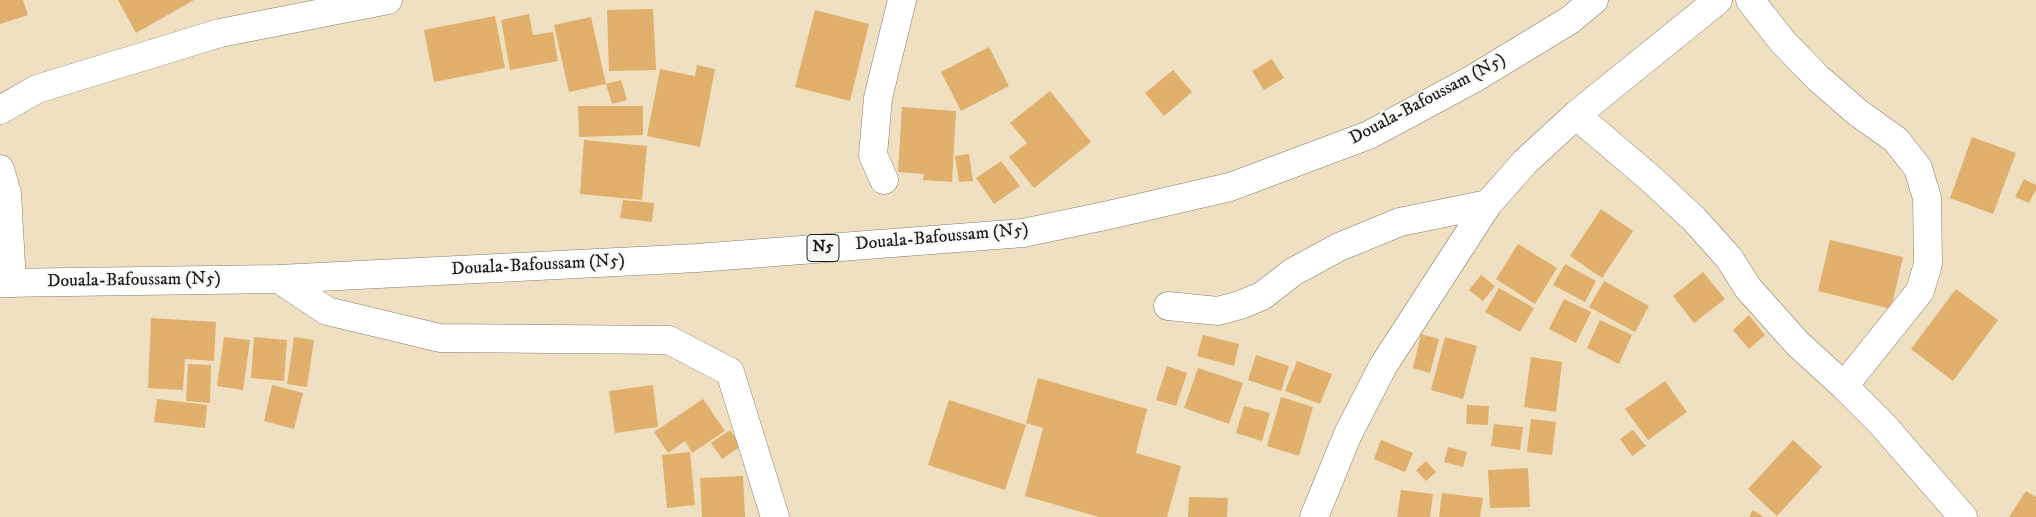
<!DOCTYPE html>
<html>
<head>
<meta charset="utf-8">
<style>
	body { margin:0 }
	canvas { display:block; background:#efe0c1 }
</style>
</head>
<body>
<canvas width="2036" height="517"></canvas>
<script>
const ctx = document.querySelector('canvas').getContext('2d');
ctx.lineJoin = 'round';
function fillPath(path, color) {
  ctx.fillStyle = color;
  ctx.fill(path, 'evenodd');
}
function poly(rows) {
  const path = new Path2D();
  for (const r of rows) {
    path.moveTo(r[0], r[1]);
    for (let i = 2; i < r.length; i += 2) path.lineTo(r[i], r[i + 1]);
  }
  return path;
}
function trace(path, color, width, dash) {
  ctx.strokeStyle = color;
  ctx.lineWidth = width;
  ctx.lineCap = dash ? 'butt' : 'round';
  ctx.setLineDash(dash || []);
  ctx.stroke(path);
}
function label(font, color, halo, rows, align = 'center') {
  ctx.font = font + ' "IM FELL DW Pica",serif';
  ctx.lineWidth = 4;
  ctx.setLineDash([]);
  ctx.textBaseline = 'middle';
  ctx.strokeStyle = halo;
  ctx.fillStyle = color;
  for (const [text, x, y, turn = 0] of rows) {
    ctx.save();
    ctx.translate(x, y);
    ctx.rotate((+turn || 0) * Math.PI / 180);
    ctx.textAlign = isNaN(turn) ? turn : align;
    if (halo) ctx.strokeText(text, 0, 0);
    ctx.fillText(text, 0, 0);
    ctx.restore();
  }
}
fillPath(poly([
	[0,0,23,0,28,15,0,24],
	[118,0,194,0,136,33],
	[653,9,656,70,609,71,607,10],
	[815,10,869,24,850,101,795,87],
	[529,14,533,35,553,32,558,61,510,70,501,20],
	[495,16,505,68,434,82,424,30],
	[591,17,606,84,569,92,554,25],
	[989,47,1009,86,961,111,941,72],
	[1272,59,1284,78,1264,90,1252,71],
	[697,65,715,69,700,147,647,136,660,69,695,76],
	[1173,70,1192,92,1164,116,1145,93],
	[621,80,627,100,612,104,606,84],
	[1050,91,1091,142,1034,188,1009,157,1027,143,1010,123],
	[578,106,643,106,643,135,579,137],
	[902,107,956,111,952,182,923,180,924,174,898,172],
	[1972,137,2016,153,1993,214,1950,198],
	[584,140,647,146,642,200,580,194],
	[969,154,973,181,959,182,955,156],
	[1001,161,1020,186,994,204,976,178],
	[2024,179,2036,185,2036,190,2029,203,2015,197],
	[623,200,654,203,652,222,620,218],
	[1601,209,1633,231,1602,278,1570,256],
	[1830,240,1903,257,1891,309,1818,291],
	[1518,244,1557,268,1535,304,1496,279],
	[1565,264,1596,281,1585,302,1553,285],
	[1703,272,1725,299,1694,323,1673,296],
	[1481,275,1495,286,1483,301,1469,290],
	[1604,281,1649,306,1635,332,1589,307],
	[1499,288,1534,308,1520,332,1485,312],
	[1956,289,1998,320,1953,381,1911,349],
	[1564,299,1591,312,1576,343,1549,329],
	[1749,315,1765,335,1749,349,1733,330],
	[151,318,216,322,214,361,185,359,183,390,148,388],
	[1600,320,1632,335,1619,364,1587,348],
	[1421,334,1439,339,1430,373,1413,368],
	[1203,335,1239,344,1234,366,1197,356],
	[224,337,250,340,243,390,217,386],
	[254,337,287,340,284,381,251,378],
	[294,337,314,340,307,387,287,384],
	[1445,337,1477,346,1463,399,1431,390],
	[1256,355,1289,366,1281,391,1248,380],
	[1531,357,1562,362,1556,412,1524,407],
	[1297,361,1332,374,1320,404,1285,391],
	[188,364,211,365,210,403,186,401],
	[1167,366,1187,373,1176,406,1156,400],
	[1198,368,1243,383,1229,424,1184,408],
	[1038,378,1147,409,1136,453,1181,466,1167,517,1099,517,1025,496,1043,428,1026,423],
	[1665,381,1687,412,1648,440,1625,409],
	[272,385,303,393,294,429,264,421],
	[653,385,658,427,615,433,609,391],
	[1281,397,1313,407,1299,456,1267,446],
	[157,399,207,405,205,428,154,422],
	[703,399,725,431,692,453,685,441,668,453,654,432],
	[949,400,1026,425,1005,490,928,465],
	[1467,405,1489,406,1488,425,1466,424],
	[1244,406,1270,413,1262,441,1236,433],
	[1531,419,1556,422,1552,455,1527,452],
	[1494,424,1523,427,1520,450,1491,446],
	[730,430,741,446,722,459,711,443],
	[1633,430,1646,446,1632,456,1620,439],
	[1381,440,1413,453,1405,472,1374,459],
	[1793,440,1822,467,1777,516,1748,489],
	[1448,447,1467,452,1463,467,1444,462],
	[690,452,695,505,667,508,662,455],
	[1426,461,1436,472,1426,481,1416,470],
	[1528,468,1530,507,1490,508,1488,470],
	[743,476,745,517,702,517,700,478],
	[1401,490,1433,494,1430,517,1397,517],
	[2026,491,2036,497,2036,517,2009,517],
	[1442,493,1483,498,1480,517,1439,517],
	[1189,497,1228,498,1227,517,1188,517],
	[1753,510,1764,517,1749,517]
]), '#e0b06c');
const minor = poly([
	[1750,0,1783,42,1818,78,1857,112,1896,140,1918,168,1927,198,1928,264,1920,291,1844,386],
	[0,110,37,89,220,33,388,0],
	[1576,115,1651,179,1694,219,1729,258,1748,288,1797,343,1844,386,1882,424,1963,517],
	[0,169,7,193,12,283],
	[884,180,873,155,878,98,902,0],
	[279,279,327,311,440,338,669,340,730,372,775,517],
	[1168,306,1218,311,1240,305,1262,296,1293,272,1339,247,1400,222,1488,204],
	[1314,517,1348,434,1383,366,1488,204,1525,162,1576,115,1718,0]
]);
const highway = poly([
	[0,283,279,279,697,258,1023,233,1109,215,1230,187,1369,135,1473,79,1570,20,1594,0]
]);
trace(minor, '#867e6e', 29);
trace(highway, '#867e6e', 29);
trace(minor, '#fff', 28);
trace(highway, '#fff', 28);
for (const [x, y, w] of [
	[823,248,32]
]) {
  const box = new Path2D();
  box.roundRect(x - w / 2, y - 13.5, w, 27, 4);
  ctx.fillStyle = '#f6f6f2';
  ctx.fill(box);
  trace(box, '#1c1c1c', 1);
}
label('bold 16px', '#1c1c1c', null, [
	["N5",823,248]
]);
label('18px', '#1c1c1c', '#f6f6f2', [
	["Douala-Bafoussam (N5)",1428,100,-28],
	["Douala-Bafoussam (N5)",942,238,-5],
	["Douala-Bafoussam (N5)",538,266,-3],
	["Douala-Bafoussam (N5)",134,281,-1]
]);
</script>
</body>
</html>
